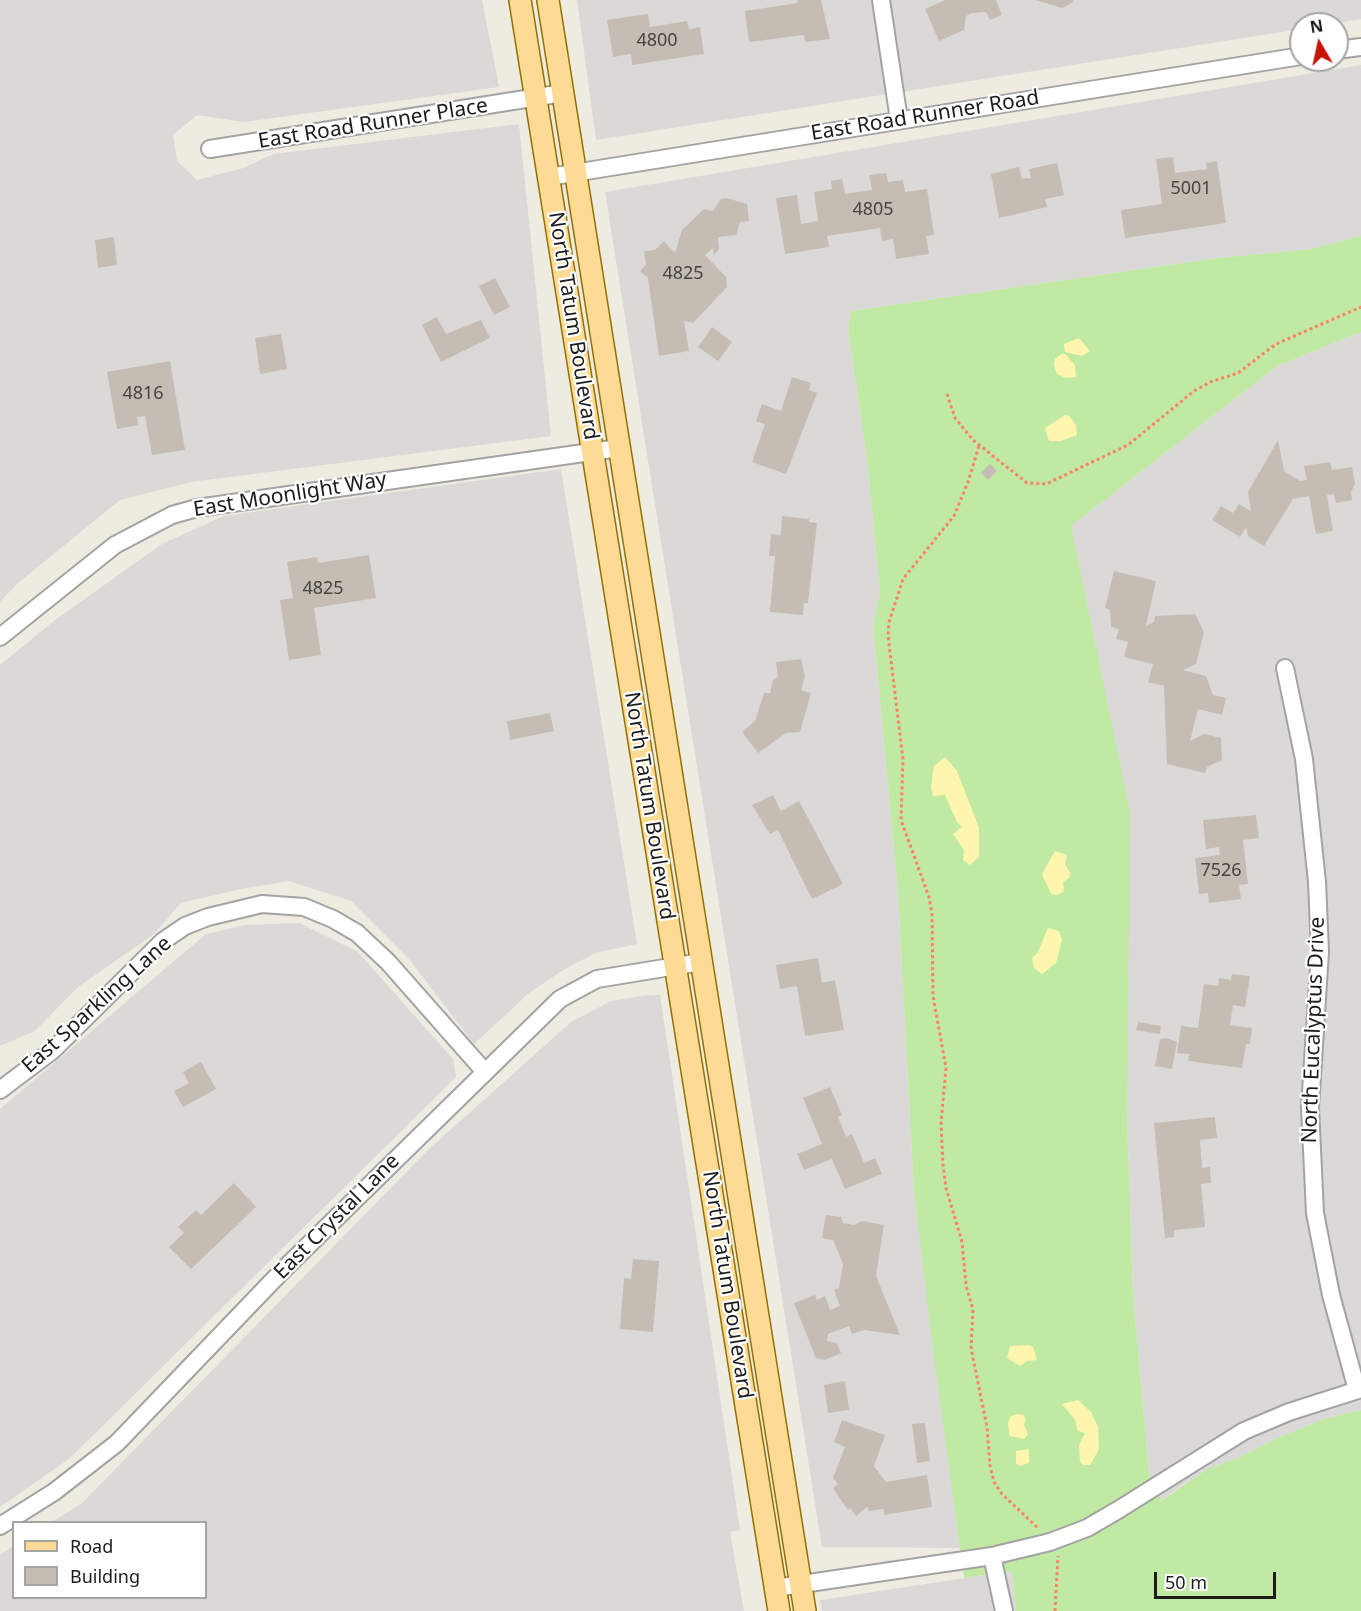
<!DOCTYPE html>
<html>
<head>
<meta charset="utf-8">
<style>
	body { margin:0 }
	#map { position:relative; width:1361px; height:1611px; overflow:hidden; background:#eeebe1; font-family:"Noto Sans",sans-serif }
	canvas { display:block }
	.legend { position:absolute; left:12px; top:1521px; width:195px; height:78px; box-sizing:border-box; background:#fff; border:2px solid #a4a4a4; margin:0; padding:8px 10px; list-style:none; font-size:18px; color:#1c1c1c }
	.legend li { display:flex; align-items:center; gap:12px; height:30px }
	.legend b { width:30px; border:2px solid #a4a4a4 }
	.north { position:absolute; left:1289px; top:12px; width:60px; height:60px; box-sizing:border-box; background:#fff; border:2px solid #a4a4a4; border-radius:50%; rotate:351deg; font-size:16px; font-weight:700; line-height:24px; text-align:center; color:#1c1c1c }
	.north::after { content:''; display:block; margin:auto; width:21px; height:27px; background:#c71400; clip-path:polygon(50% 0,100% 100%,50% 72%,0 100%) }
	.scale { position:absolute; left:1154px; top:1572px; width:122px; height:27px; box-sizing:border-box; border:3px solid #1c1c1c; border-top:0; padding-left:8px; font-size:18px; line-height:21px; white-space:nowrap; color:#1c1c1c; -webkit-text-stroke:4px #fff; paint-order:stroke }
</style>
</head>
<body>
<div id="map">
<canvas width="1361" height="1611"></canvas>
<ul class="legend">
<li><b style="height:8px;background:#fedb95"></b>Road</li>
<li><b style="height:16px;background:#c5bdb4"></b>Building</li>
</ul>
<div class="north">N</div>
<div class="scale">50 m</div>
</div>
<script>
const ctx = document.querySelector('canvas').getContext('2d');
ctx.lineJoin = 'round';
function fillPath(path, color) {
  ctx.fillStyle = color;
  ctx.fill(path, 'evenodd');
}
function poly(rows) {
  const path = new Path2D();
  for (const r of rows) {
    path.moveTo(r[0], r[1]);
    for (let i = 2; i < r.length; i += 2) path.lineTo(r[i], r[i + 1]);
  }
  return path;
}
function trace(path, color, width, dash) {
  ctx.strokeStyle = color;
  ctx.lineWidth = width;
  ctx.lineCap = dash ? 'butt' : 'round';
  ctx.setLineDash(dash || []);
  ctx.stroke(path);
}
function label(font, color, halo, rows, align = 'center') {
  ctx.font = font + ' "Noto Sans",sans-serif';
  ctx.lineWidth = 4.5;
  ctx.setLineDash([]);
  ctx.textBaseline = 'middle';
  ctx.strokeStyle = halo;
  ctx.fillStyle = color;
  for (const [text, x, y, turn = 0] of rows) {
    ctx.save();
    ctx.translate(x, y);
    ctx.rotate((+turn || 0) * Math.PI / 180);
    ctx.textAlign = isNaN(turn) ? turn : align;
    if (halo) ctx.strokeText(text, 0, 0);
    ctx.fillText(text, 0, 0);
    ctx.restore();
  }
}
fillPath(poly([
	[0,0,482,0,499,87,244,122,197,115,173,135,177,161,197,180,243,168,273,154,519,124,551,436,191,482,120,500,18,583,0,602],
	[577,0,1361,0,1361,19,1331,24,1301,24,1301,29,596,140],
	[1361,65,1361,236,1312,249,1218,258,851,311,848,330,867,459,880,592,873,625,898,893,914,1193,960,1548,822,1547,605,192],
	[1361,332,1361,1410,1324,1419,1275,1439,1238,1458,1207,1469,1160,1501,1149,1473,1133,1296,1127,1116,1071,526,1277,366],
	[561,469,637,944,595,953,560,972,529,993,474,1044,409,959,351,901,289,881,241,889,181,903,153,935,78,987,35,1031,0,1046,0,665,55,620,162,544,224,516],
	[299,923,358,952,453,1059,456,1077,69,1459,0,1507,0,1109,206,934,245,925],
	[648,995,660,995,740,1530,730,1532,744,1611,0,1611,0,1555,13,1546,14,1598,206,1598,206,1522,51,1522,81,1504,428,1150,571,1022,611,1001],
	[1012,1571,1016,1611,822,1611,820,1600]
]), '#dad9d8');
fillPath(poly([
	[1361,236,1361,332,1277,366,1071,526,1130,812,1127,1116,1133,1296,1149,1473,1161,1501,1207,1469,1238,1458,1275,1439,1324,1419,1361,1410,1361,1611,1016,1611,1012,1571,964,1578,934,1358,914,1193,898,893,873,625,880,592,867,459,848,330,851,311,1218,258,1312,249]
]), '#c0eaa4');
fillPath(poly([
	[1079,338,1090,351,1082,356,1065,352,1064,344],
	[1061,354,1065,354,1075,365,1076,377,1066,378,1057,374,1054,365,1055,359],
	[1065,415,1069,416,1076,425,1077,435,1061,441,1049,441,1045,428],
	[945,757,957,771,979,828,979,857,970,865,963,860,964,850,953,834,962,827,957,822,945,795,933,796,931,787,934,766],
	[1055,851,1067,855,1065,864,1070,873,1069,878,1063,882,1064,891,1058,895,1051,894,1042,874],
	[1048,928,1059,931,1062,940,1056,963,1042,974,1034,968,1032,958,1038,952],
	[1028,1345,1033,1347,1037,1360,1027,1361,1020,1366,1007,1358,1010,1346],
	[1078,1400,1091,1412,1098,1427,1099,1449,1090,1465,1083,1465,1080,1462,1079,1445,1085,1433,1078,1431,1075,1420,1062,1404],
	[1017,1414,1023,1415,1026,1419,1024,1425,1028,1434,1024,1439,1010,1436,1009,1433,1008,1422,1011,1416],
	[1029,1449,1029,1463,1019,1466,1016,1463,1016,1451]
]), '#fff6ad');
fillPath(poly([
	[797,0,821,0,830,39,805,42,804,35,749,42,745,11,798,3],
	[945,0,996,0,1002,15,990,20,986,12,972,13,966,16,964,30,939,41,925,9],
	[1035,0,1073,0,1072,3,1062,8],
	[648,14,650,27,687,21,689,29,700,27,704,54,632,65,631,54,613,57,607,20],
	[1173,157,1175,173,1207,169,1206,163,1217,161,1226,223,1125,238,1121,210,1162,204,1156,159],
	[1057,163,1064,195,1045,199,1047,207,999,218,991,174,1019,167,1022,179,1031,178,1029,169],
	[886,173,888,182,903,180,905,192,927,189,934,235,926,236,929,254,896,259,893,239,882,241,880,228,827,236,829,247,785,254,776,198,797,195,801,224,818,221,814,192,832,189,831,181,842,179,845,194,872,190,869,175],
	[727,198,747,204,749,221,740,222,736,235,718,237,719,249,714,255,713,248,705,255,726,277,727,287,693,323,684,321,689,351,659,356,648,278,640,271,646,265,644,251,655,250,664,241,675,253,682,230,704,209,713,211,721,199],
	[114,237,117,265,98,268,95,240],
	[495,278,510,307,494,315,479,286],
	[437,317,446,334,481,320,490,338,441,362,422,325],
	[712,327,732,342,718,361,698,347],
	[281,334,287,369,260,374,255,338],
	[170,361,185,450,152,455,145,416,137,417,138,425,117,429,107,372],
	[792,377,811,383,809,390,817,393,786,474,752,462,765,424,756,421,762,404,781,411],
	[1278,440,1284,471,1300,481,1307,480,1304,466,1330,462,1332,470,1352,467,1355,484,1351,492,1352,500,1336,503,1334,494,1327,495,1333,531,1316,534,1309,496,1293,499,1264,546,1248,536,1246,527,1240,537,1212,520,1221,506,1233,513,1239,504,1251,511,1248,492],
	[990,464,997,471,988,480,981,473],
	[782,516,809,519,809,522,817,523,808,603,804,603,803,615,770,612,775,556,769,556,771,534,781,535],
	[369,555,376,598,314,608,321,655,289,660,280,600,293,598,287,562,317,557,318,563],
	[1114,571,1156,581,1146,626,1154,622,1155,616,1195,614,1204,632,1196,664,1183,670,1206,676,1213,695,1226,698,1222,715,1198,709,1190,741,1204,734,1221,738,1222,760,1207,767,1205,773,1167,764,1164,686,1148,682,1153,664,1124,657,1128,642,1116,639,1119,629,1111,627,1110,610,1105,608],
	[801,659,805,676,801,690,811,693,800,732,786,733,758,753,742,732,755,721,764,693,770,693,773,680,778,677,776,662],
	[550,713,554,731,510,740,507,721],
	[773,795,781,811,799,801,843,884,812,899,778,830,770,834,752,805],
	[1256,815,1259,838,1243,840,1248,884,1239,885,1241,899,1209,903,1208,893,1199,894,1195,858,1220,855,1219,847,1206,849,1203,820],
	[818,958,822,983,835,980,844,1030,805,1036,797,986,780,989,776,965],
	[1232,974,1250,976,1245,1007,1233,1005,1230,1025,1252,1028,1250,1044,1246,1044,1242,1068,1188,1061,1189,1054,1177,1053,1181,1026,1198,1028,1204,984,1218,986,1219,978,1231,980],
	[1138,1022,1161,1026,1160,1034,1136,1030],
	[1166,1038,1177,1042,1172,1069,1155,1066,1160,1039],
	[201,1062,216,1089,183,1107,174,1091,189,1083,183,1072],
	[830,1087,842,1115,838,1117,846,1137,852,1134,864,1163,875,1158,882,1174,845,1189,832,1159,804,1170,797,1154,822,1144,803,1098],
	[1215,1117,1217,1138,1200,1140,1202,1168,1210,1167,1211,1183,1201,1184,1205,1227,1174,1230,1174,1237,1165,1238,1154,1123],
	[234,1183,256,1207,191,1269,169,1247,184,1233,178,1227,196,1210,201,1215],
	[826,1215,841,1217,843,1223,854,1225,862,1221,884,1225,876,1276,900,1335,864,1330,852,1334,849,1326,828,1334,827,1341,837,1343,841,1353,825,1360,816,1358,794,1303,815,1295,817,1300,825,1296,830,1310,840,1306,834,1290,839,1288,843,1264,833,1240,822,1238],
	[633,1259,659,1261,653,1332,620,1329,624,1278,631,1279],
	[845,1381,849,1410,828,1413,824,1385],
	[842,1420,885,1435,874,1466,886,1482,927,1475,932,1507,884,1515,884,1509,869,1511,867,1507,856,1516,850,1508,848,1510,833,1488,838,1484,833,1478,845,1447,834,1442],
	[925,1423,930,1461,917,1463,912,1424]
]), '#c5bdb4');
const minor = poly([
	[881,0,899,120],
	[1337,50,1361,47],
	[210,149,563,93],
	[549,177,1301,56],
	[0,637,115,545,172,515,197,508,619,448],
	[1285,668,1304,759,1317,882,1320,952,1310,1107,1315,1213,1331,1295,1357,1390],
	[0,1090,53,1050,163,941,185,926,208,917,262,904,304,907,333,919,357,933,388,962,485,1072],
	[0,1526,54,1492,117,1443,283,1270,560,999,597,979,701,962],
	[992,1556,1004,1611],
	[775,1588,992,1556,1050,1542,1087,1528,1118,1510,1244,1431,1289,1412,1361,1389]
]);
const major = poly([
	[520,0,779,1611],
	[548,0,805,1611]
]);
trace(minor, '#a3a3a3', 20);
trace(major, '#937100', 24);
trace(poly([
	[947,394,955,418,973,440,1027,483,1046,484,1128,445,1194,391,1210,382,1238,373,1276,344,1361,307],
	[979,446,968,482,954,516,903,579,889,622,888,636,903,759,901,820,929,897,932,914,933,996,946,1068,941,1123,943,1165,946,1188,962,1242,966,1285,973,1310,971,1348,987,1427,990,1466,994,1482,1002,1494,1039,1529],
	[1055,1611,1058,1556]
]), '#fe8161', 3, [3, 3]);
trace(minor, '#fff', 16);
trace(major, '#fedb95', 21);
label('18px', '#464442', null, [
	["4800",657,41],
	["5001",1191,189],
	["4805",873,210],
	["4825",683,274],
	["4816",143,394],
	["4825",323,589],
	["7526",1221,871]
]);
label('21px', '#1c1c1c', '#fff', [
	["East Road Runner Road",925,116,-9],
	["East Road Runner Place",373,124,-9],
	["North Tatum Boulevard",573,326,81],
	["East Moonlight Way",290,495,-9],
	["North Tatum Boulevard",649,806,81],
	["East Sparkling Lane",97,1005,-42],
	["North Eucalyptus Drive",1314,1030,-88],
	["East Crystal Lane",337,1217,-45],
	["North Tatum Boulevard",727,1285,81]
]);
</script>
</body>
</html>
